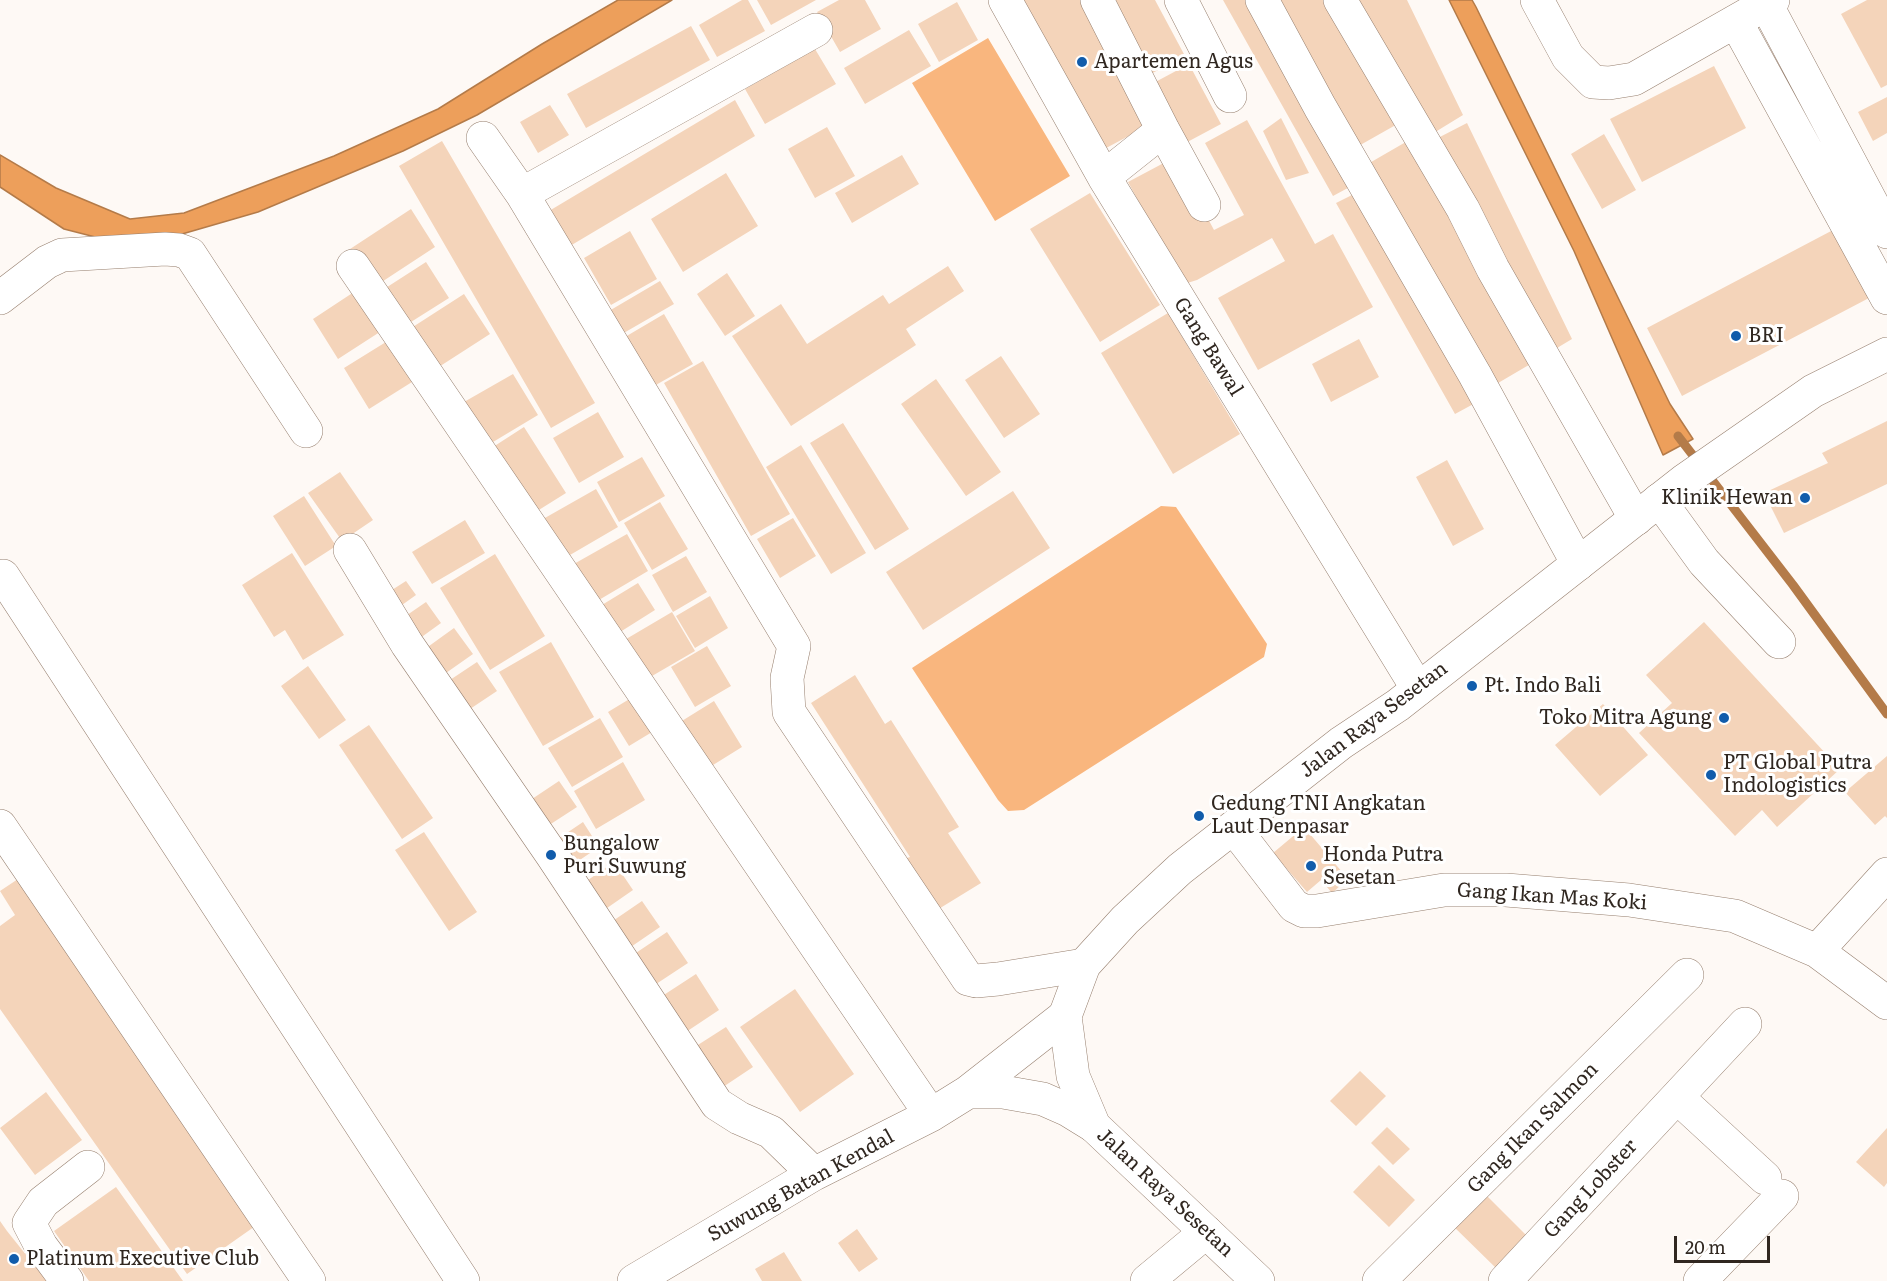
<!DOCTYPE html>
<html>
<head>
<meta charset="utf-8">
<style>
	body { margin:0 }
	#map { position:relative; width:1887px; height:1281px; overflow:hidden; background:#fef9f5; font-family:Literata,serif }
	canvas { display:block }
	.scale { position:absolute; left:1674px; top:1236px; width:96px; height:27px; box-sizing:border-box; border:3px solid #302720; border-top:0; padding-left:8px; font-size:18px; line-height:21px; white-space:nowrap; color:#302720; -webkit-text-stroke:4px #fff; paint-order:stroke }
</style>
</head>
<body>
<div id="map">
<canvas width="1887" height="1281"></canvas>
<div class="scale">20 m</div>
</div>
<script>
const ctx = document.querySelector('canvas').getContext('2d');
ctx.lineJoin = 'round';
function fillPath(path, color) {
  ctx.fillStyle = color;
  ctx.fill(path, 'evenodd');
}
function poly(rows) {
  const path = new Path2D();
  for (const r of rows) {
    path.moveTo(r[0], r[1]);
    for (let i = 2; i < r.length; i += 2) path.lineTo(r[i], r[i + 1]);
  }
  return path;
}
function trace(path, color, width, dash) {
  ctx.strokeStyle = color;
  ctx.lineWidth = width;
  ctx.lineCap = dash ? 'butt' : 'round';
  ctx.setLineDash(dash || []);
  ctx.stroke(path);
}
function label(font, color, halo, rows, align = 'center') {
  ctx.font = font + ' Literata,serif';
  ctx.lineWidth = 6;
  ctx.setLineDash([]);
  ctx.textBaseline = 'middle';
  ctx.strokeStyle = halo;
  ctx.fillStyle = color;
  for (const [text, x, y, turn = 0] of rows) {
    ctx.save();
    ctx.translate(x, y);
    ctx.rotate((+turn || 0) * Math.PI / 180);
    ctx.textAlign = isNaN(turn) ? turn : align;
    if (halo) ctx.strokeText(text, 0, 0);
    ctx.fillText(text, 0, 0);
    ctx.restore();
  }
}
fillPath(poly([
	[988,38,1070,176,995,221,912,83],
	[1161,506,1176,507,1267,644,1264,657,1024,810,1008,811,998,800,912,668]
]), '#f9b67e');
const water = poly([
	[618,0,672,0,477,115,403,151,258,212,151,243,103,239,64,229,0,187,0,155,56,188,130,219,184,213,334,156,438,109,542,44,618,0],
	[1449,0,1472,0,1476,7,1670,404,1693,439,1663,455,1574,251,1449,0]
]);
fillPath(water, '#ed9f5b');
trace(water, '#b47b49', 1.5);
trace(poly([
	[1678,436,1793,585,1887,714]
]), '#b47b49', 9);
fillPath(poly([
	[742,0,748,0,765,31,717,57,699,25],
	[757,0,816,0,771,25],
	[839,0,865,0,881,29,840,52,817,12],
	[1014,0,1086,0,1151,124,1095,154],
	[1105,0,1155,0,1185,56,1145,77],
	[1223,0,1251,0,1357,183,1333,196],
	[1271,0,1332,0,1401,122,1355,148],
	[1354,0,1407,0,1463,115,1432,134],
	[1867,0,1887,0,1887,85,1881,88,1841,14],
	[957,2,978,40,939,62,918,24],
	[691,26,710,60,586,128,567,94],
	[909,30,931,66,865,104,844,68],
	[815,49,836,84,765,124,745,89],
	[1189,64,1221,124,1178,147,1146,87],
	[1714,66,1746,128,1642,182,1610,119],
	[1887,97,1887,133,1873,141,1858,112],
	[735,100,755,136,570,246,549,211],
	[550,105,569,135,538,153,520,122],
	[1281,118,1309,173,1286,180,1263,131],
	[1247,120,1315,244,1333,234,1373,307,1258,370,1218,298,1285,261,1272,238,1197,280,1184,284,1128,182,1175,157,1214,230,1244,215,1205,143],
	[1467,123,1572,339,1552,351,1434,140],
	[827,127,855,176,815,198,788,149],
	[1604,134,1636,190,1602,209,1571,154],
	[1411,139,1539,359,1493,386,1366,165],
	[442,141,595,403,551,428,399,166],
	[902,155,919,184,852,223,835,193],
	[726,173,758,226,683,272,651,219],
	[1362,190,1479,401,1455,414,1336,203],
	[1090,193,1160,305,1100,342,1030,229],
	[411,209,435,247,371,289,347,251],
	[1833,230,1869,298,1682,396,1647,328],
	[630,231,657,279,611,305,584,258],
	[426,262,449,298,403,327,381,291],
	[948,266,964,291,906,329,916,345,791,426,732,336,781,304,807,344,883,295,889,304],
	[727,273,755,316,725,336,697,294],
	[660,281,674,304,622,334,609,311],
	[360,288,386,328,338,359,313,319],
	[464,294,490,334,431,372,405,332],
	[1168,313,1240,434,1173,474,1101,353],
	[664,314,693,364,654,386,625,337],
	[394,337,420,377,369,409,344,368],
	[1359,339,1379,377,1331,402,1312,364],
	[1001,356,1040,414,1004,438,965,380],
	[703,361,790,514,751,536,664,383],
	[513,374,538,415,483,448,457,406],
	[936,379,1001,472,966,496,901,404],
	[598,412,624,457,579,483,553,438],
	[1887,421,1887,484,1784,533,1764,493,1828,463,1822,453],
	[843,423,909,529,875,550,810,443],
	[524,427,566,493,534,513,493,447],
	[801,445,866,553,831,574,766,467],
	[642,457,665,496,619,522,597,482],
	[1447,460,1484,529,1453,546,1416,477],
	[340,472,373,520,342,541,308,493],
	[596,489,618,527,558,562,536,523],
	[1013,491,1050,548,923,630,886,572],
	[304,496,336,546,305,566,273,516],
	[660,502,688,549,652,570,624,523],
	[793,518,816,556,780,578,757,539],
	[465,520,485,553,432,584,412,552],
	[627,534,648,571,587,607,565,569],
	[292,553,344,635,303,660,285,630,274,637,242,585],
	[495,554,545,636,490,670,440,588],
	[686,556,707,592,673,612,652,575],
	[406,581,416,595,395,610,384,595],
	[638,583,655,610,609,639,592,611],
	[710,596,728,628,695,648,676,616],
	[426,602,441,623,412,644,397,622],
	[672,612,695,651,640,683,616,645],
	[1704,622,1840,769,1777,827,1762,810,1735,836,1639,733,1672,703,1646,675],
	[454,628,473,654,436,680,418,654],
	[551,642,594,717,543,746,499,672],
	[707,646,731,686,695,707,671,667],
	[477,662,497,691,461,715,441,686],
	[308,666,346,720,319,739,281,686],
	[855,675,885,724,891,720,959,827,948,833,981,883,937,910,904,859,910,857,811,703],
	[641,692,662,726,629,746,608,712],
	[714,701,742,747,705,770,677,724],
	[1603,704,1648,755,1600,796,1555,745],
	[600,718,623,757,572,787,548,748],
	[369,725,433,818,402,839,339,745],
	[1887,756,1887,818,1885,816,1875,825,1845,792],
	[623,762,645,800,596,829,574,791],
	[559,781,577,807,540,831,523,805],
	[583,822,599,847,565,870,549,845],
	[1304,827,1348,879,1332,893,1321,880,1307,892,1273,853],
	[424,832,477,912,449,931,395,850],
	[614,862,633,890,597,915,578,887],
	[18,879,261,1222,187,1274,0,1009,0,926,15,915,0,891],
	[642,901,660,927,622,953,604,927],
	[667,932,688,963,644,992,624,961],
	[696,974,719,1010,677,1038,653,1002],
	[795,989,854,1074,800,1112,740,1027],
	[726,1027,753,1067,717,1091,690,1050],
	[1360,1071,1386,1096,1356,1126,1330,1101],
	[46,1092,82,1140,35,1175,0,1128],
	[1387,1127,1410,1149,1393,1165,1371,1143],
	[1887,1128,1887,1183,1884,1187,1856,1162],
	[1379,1165,1415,1200,1389,1227,1353,1192],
	[116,1187,183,1281,89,1281,54,1231],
	[1482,1191,1530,1239,1499,1271,1450,1223],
	[0,1221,7,1231,47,1281,0,1281],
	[857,1229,878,1259,859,1272,838,1243],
	[784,1252,802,1281,762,1281,755,1269]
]), '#f4d4ba');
const minor = poly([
	[1005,0,1104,177,1418,689],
	[1097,0,1163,130,1204,205],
	[1181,0,1230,96],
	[1262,0,1320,107,1475,375,1578,564],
	[1340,0,1463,209,1493,269,1636,519],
	[1537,0,1568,57,1593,82,1609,83,1634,79,1773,0],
	[1766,4,1887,232],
	[1736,22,1887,298],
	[816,30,522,194,794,646,787,678,789,712,968,979,976,981,998,979,1084,965],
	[483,138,522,194],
	[1104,177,1163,130],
	[353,266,931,1115],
	[0,298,47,262,62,255,165,249,179,250,190,254,306,431],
	[1659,500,1704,562,1779,642],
	[350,550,407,644,552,855,717,1104,739,1118,771,1132,814,1174],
	[3,576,463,1281],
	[0,826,309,1281],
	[1234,828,1294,906,1304,911,1317,911,1444,890,1506,890,1629,900,1735,916,1817,951,1887,1003],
	[1817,951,1887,874],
	[968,1092,1003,1092,1043,1099,1068,1110,1094,1126],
	[1677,1097,1765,1178],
	[67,1281,41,1246,29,1223,43,1202,88,1167],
	[634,1281,814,1174,931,1115,968,1092,1065,1016],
	[1147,1281,1206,1232],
	[1379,1281,1687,975],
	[1505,1281,1745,1024],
	[1700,1281,1782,1196]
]);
const major = poly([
	[1258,1281,1094,1126,1073,1076,1065,1016,1084,965,1125,920,1180,869,1341,743,1398,705,1685,480,1813,391,1887,354]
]);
trace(minor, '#967f6e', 34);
trace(major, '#967f6e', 34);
trace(minor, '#fff', 33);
trace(major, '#fff', 33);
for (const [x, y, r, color] of [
	[1082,62,6,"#115cab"],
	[1736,336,6,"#115cab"],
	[1805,498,6,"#115cab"],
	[1472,686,6,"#115cab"],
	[1724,718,6,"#115cab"],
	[1711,775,6,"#115cab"],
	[1199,816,6,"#115cab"],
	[551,855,6,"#115cab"],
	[1311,866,6,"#115cab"],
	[14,1259,6,"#115cab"]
]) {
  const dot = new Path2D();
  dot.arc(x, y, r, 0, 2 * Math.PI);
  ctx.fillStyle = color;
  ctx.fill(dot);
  trace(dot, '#fff', 2);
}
label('20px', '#302720', '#fff', [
	["Apartemen Agus",1094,62],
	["BRI",1748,336],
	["Klinik Hewan",1793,498,"right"],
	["Pt. Indo Bali",1484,686],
	["Toko Mitra Agung",1712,718,"right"],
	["PT Global Putra",1723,763],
	["Indologistics",1723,786],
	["Gedung TNI Angkatan",1211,804],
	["Laut Denpasar",1211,827],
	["Bungalow",563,844],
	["Puri Suwung",563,867],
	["Honda Putra",1323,855],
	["Sesetan",1323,878],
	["Platinum Executive Club",26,1259]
], 'left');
label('20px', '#302720', '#fff', [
	["Gang Bawal",1208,347,58],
	["Jalan Raya Sesetan",1374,720,-37],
	["Gang Ikan Mas Koki",1552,897,4],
	["Gang Ikan Salmon",1533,1128,-45],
	["Suwung Batan Kendal",801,1186,-29],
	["Gang Lobster",1591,1189,-47],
	["Jalan Raya Sesetan",1165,1193,43]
]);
</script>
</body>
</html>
